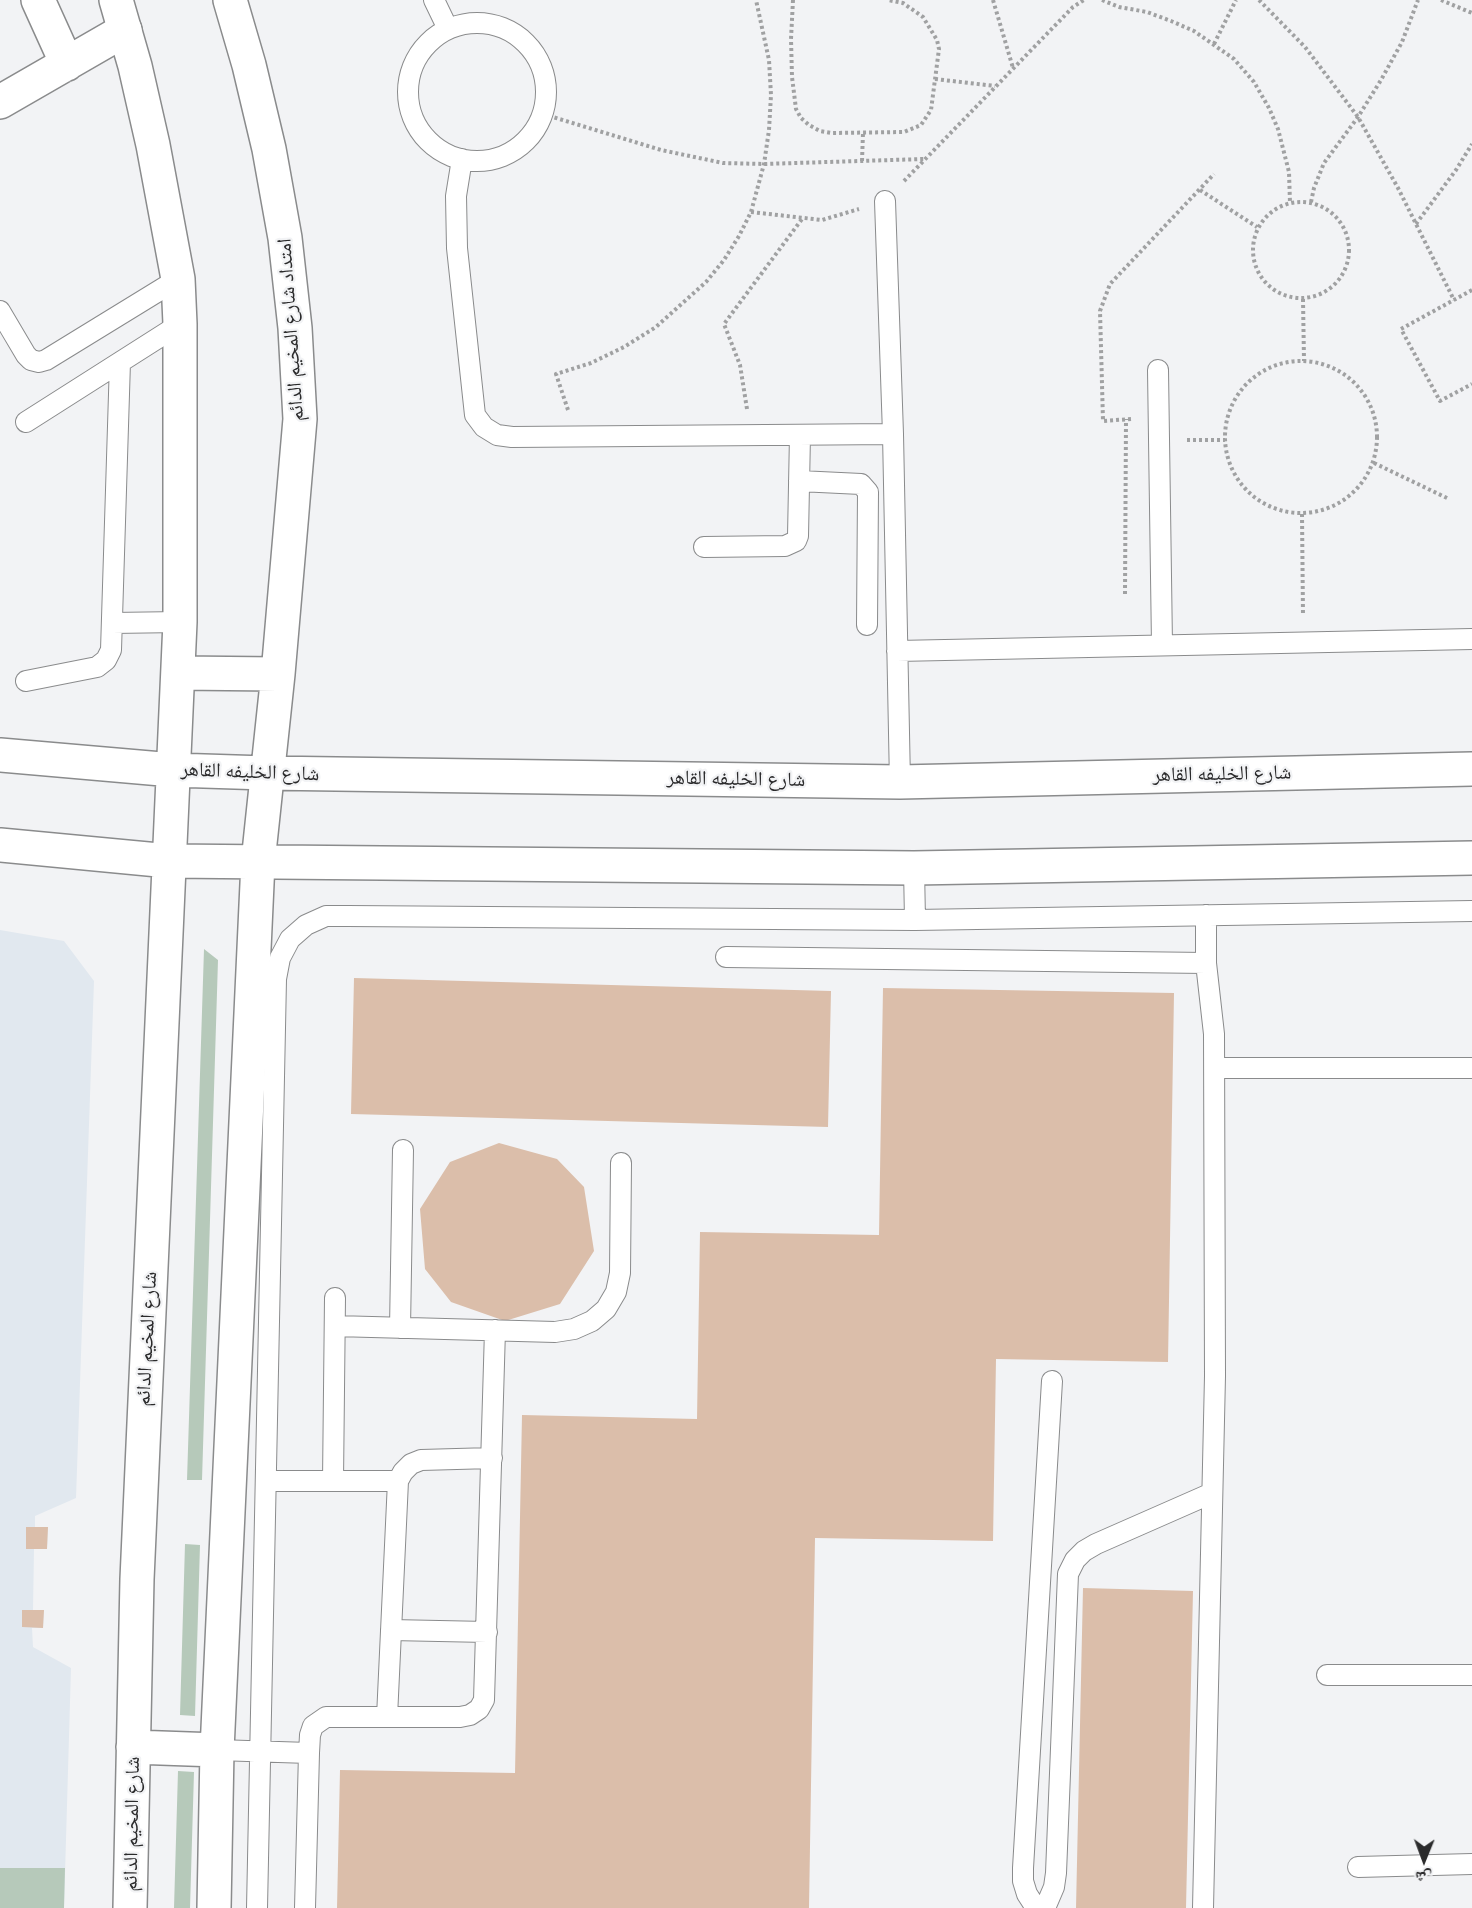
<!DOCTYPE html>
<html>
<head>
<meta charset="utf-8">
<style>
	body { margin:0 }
	#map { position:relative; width:1472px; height:1908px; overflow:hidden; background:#f2f3f5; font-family:"IBM Plex Sans","Noto Naskh Arabic",sans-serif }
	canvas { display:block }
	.north { position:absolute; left:1394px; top:1830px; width:60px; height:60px; -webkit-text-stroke:4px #f2f3f5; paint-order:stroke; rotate:181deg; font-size:16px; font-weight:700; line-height:24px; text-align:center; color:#2b2b2c }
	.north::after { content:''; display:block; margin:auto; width:21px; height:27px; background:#2b2b2c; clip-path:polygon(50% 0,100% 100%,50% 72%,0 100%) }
</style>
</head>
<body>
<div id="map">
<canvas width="1472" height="1908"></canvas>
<div class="north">ش</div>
</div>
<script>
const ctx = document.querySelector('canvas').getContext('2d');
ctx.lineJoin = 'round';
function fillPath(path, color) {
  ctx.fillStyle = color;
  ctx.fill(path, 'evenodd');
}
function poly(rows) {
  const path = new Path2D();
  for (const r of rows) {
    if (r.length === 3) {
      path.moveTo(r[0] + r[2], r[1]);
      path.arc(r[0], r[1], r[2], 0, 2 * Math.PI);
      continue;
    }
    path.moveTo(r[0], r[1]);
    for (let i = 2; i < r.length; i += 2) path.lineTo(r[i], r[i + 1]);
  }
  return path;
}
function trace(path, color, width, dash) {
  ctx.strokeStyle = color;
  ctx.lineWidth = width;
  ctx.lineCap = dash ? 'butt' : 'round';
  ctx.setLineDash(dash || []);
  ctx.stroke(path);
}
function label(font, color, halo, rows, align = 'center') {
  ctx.font = font + ' "IBM Plex Sans","Noto Naskh Arabic",sans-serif';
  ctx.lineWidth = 4.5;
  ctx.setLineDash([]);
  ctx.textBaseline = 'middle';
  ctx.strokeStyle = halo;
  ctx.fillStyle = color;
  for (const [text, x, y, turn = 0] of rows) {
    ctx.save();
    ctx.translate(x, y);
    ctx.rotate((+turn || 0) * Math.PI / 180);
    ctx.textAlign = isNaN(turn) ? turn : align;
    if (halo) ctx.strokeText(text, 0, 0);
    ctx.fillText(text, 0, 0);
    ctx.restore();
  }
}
fillPath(poly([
	[0,930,64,941,94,981,76,1498,35,1516,35,1527,48,1527,47,1549,34,1549,33,1610,44,1610,43,1628,32,1628,33,1647,71,1668,64,1908,0,1908]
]), '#e1e8ef');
fillPath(poly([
	[204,949,218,960,202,1480,187,1480],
	[185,1544,200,1545,195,1716,180,1715],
	[178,1771,194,1772,190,1908,174,1908],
	[0,1868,65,1868,64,1908,0,1908]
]), '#b6c9ba');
fillPath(poly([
	[354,978,831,991,828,1127,351,1114],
	[883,988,1174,993,1168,1362,996,1359,993,1541,815,1538,809,1908,337,1908,340,1770,515,1773,522,1415,697,1419,700,1232,879,1235],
	[499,1143,557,1159,584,1187,594,1251,560,1304,505,1321,451,1302,425,1269,420,1209,450,1162],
	[26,1527,48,1527,47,1549,26,1549],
	[1083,1588,1193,1591,1186,1908,1076,1908],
	[22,1610,44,1610,43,1628,22,1627]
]), '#dbbeaa');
const service = poly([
	[434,0,448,29],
	[477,92,69],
	[462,159,456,196,457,248,475,415,484,427,497,435,512,437,893,434],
	[885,201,893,434,900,782],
	[0,311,26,355,31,360,39,362,46,360,178,279],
	[1158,370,1162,645],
	[26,422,180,324],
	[799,481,861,484,868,492,867,625],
	[704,547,785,546,796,541,798,536,800,435],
	[112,623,180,622],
	[897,651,1472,639],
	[26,681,97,667,106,660,111,650,120,362],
	[914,868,915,920],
	[726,957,1206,963],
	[1215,1068,1472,1068],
	[335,1326,555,1332,574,1329,592,1321,606,1309,616,1292,620,1273,621,1163],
	[400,1328,403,1150],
	[266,1481,398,1481],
	[333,1481,335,1298],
	[391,1630,487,1632],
	[1327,1675,1472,1675],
	[387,1717,398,1481,403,1472,411,1464,421,1460,492,1458],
	[217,1750,309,1753],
	[1358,1867,1472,1864],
	[257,1908,276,979,280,958,290,939,306,925,326,916,347,916,915,920,1472,911],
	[305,1908,309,1753,310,1735,313,1726,326,1717,460,1717,470,1715,479,1709,484,1700,495,1330],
	[1036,1908,1027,1894,1023,1881,1023,1868,1052,1381],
	[1045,1908,1054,1887,1056,1873,1068,1574,1075,1560,1084,1551,1096,1544,1212,1493],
	[1203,1908,1215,1376,1214,1034,1206,963,1206,915]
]);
const minor = poly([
	[38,0,67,64],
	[0,102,125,30]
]);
const primary = poly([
	[116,0,135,66,153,145,178,279,180,324,180,622,137,1579,130,1908],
	[178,673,278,674],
	[0,755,173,770,266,773,900,782,1472,769],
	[0,845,169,861,914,868,1472,858],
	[133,1747,217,1750],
	[214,1908,217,1750,258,862,278,674,300,419,295,328,285,238,269,149,249,65,230,0]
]);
trace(service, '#8a8b8c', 22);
trace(minor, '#8a8b8c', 36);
trace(primary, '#8a8b8c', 36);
trace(poly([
	[793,0,791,39,792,77,796,109,801,118,809,125,820,131,832,133,904,132,921,125,931,110,939,49,937,40,923,17,903,3,888,0],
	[993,0,1013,68],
	[1102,0,1119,7,1147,12,1171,21,1194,31,1234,59,1254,82,1269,108,1278,129,1289,172,1290,203],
	[1259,0,1305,47,1358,117,1398,188,1454,300],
	[1441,0,1472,13],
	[1214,44,1236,0],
	[935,79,995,86],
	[543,114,661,150,723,163,764,164,924,159],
	[862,161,863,133],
	[904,181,1073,7,1084,0],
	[1200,190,1257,227],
	[1301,250,48],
	[1311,202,1314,188,1324,163,1358,117,1381,80,1402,42,1418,0],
	[751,212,822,220,859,209],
	[1416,224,1456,170,1472,144],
	[1472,290,1401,329,1440,401,1472,384],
	[1303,299,1304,361],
	[1301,437,76],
	[747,409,740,365,724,324,802,219],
	[568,410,556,374,591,363,624,347,656,327,706,282,724,260,739,236,751,212,764,164,769,130,771,95,769,60,756,0],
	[1131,419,1103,421,1100,311,1110,284,1214,174],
	[1187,440,1225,440],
	[1374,463,1449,499],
	[1302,514,1303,615],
	[1125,594,1126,419]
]), '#a0a1a2', 4, [3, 3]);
trace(service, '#fff', 20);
trace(minor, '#fff', 33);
trace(primary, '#fff', 33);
label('20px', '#2b2b2c', '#f2f3f5', [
	["امتداد شارع المخيم الدائم",291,330,-94],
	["شارع الخليفه القاهر",250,772,2],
	["شارع الخليفه القاهر",1222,774,-1],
	["شارع الخليفه القاهر",736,779,1],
	["شارع المخيم الدائم",147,1339,-87],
	["شارع المخيم الدائم",132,1824,-89]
]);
</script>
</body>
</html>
